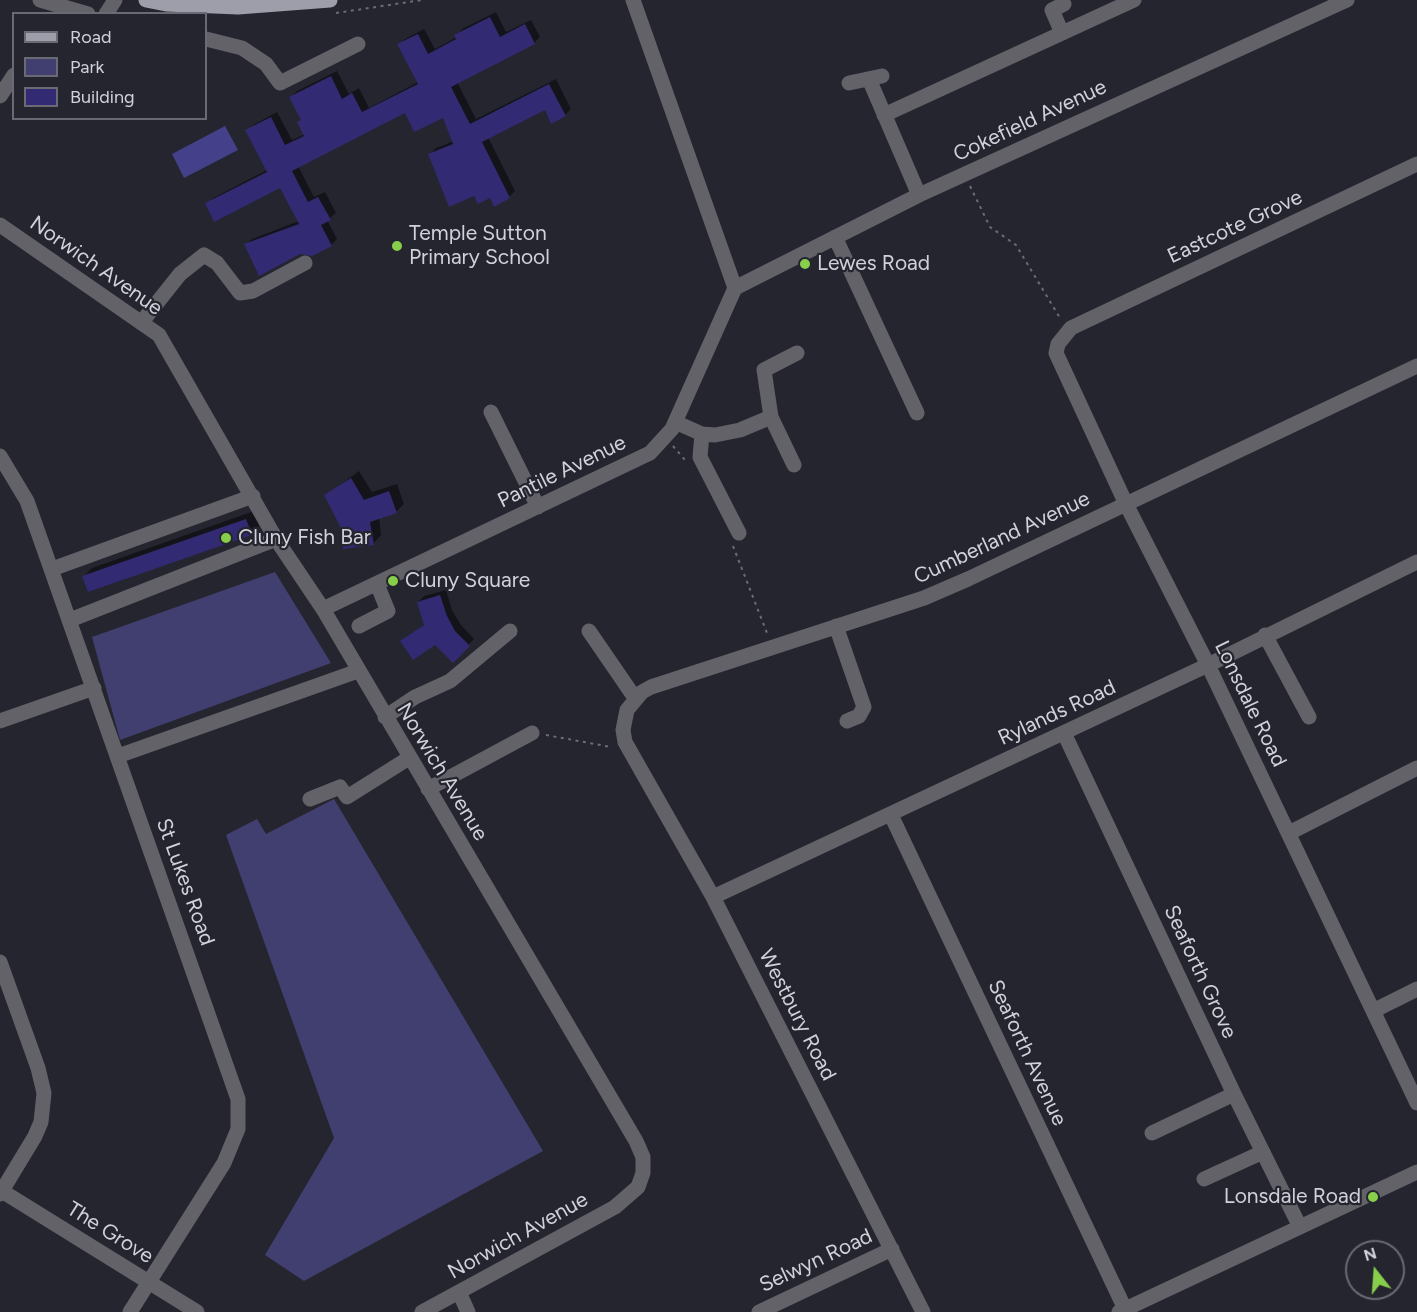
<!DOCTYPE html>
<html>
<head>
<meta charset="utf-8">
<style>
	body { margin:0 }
	#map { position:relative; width:1417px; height:1312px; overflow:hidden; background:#252530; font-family:Figtree,sans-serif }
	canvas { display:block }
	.legend { position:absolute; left:12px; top:12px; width:195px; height:108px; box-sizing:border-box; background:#252530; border:2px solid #6a6a74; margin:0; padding:8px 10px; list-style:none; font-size:18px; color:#d1d2d9 }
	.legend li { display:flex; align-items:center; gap:12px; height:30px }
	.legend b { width:30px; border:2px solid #6a6a74 }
	.north { position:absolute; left:1345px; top:1240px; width:60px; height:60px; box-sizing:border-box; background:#252530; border:2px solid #6a6a74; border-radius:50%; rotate:343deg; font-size:16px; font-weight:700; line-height:24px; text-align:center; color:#d1d2d9 }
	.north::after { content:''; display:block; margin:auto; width:21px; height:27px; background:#88cf49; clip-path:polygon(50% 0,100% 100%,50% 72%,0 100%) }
</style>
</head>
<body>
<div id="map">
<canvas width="1417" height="1312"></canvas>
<ul class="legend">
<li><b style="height:8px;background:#9d9eaa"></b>Road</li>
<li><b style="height:16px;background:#403f6f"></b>Park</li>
<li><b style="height:16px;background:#322a72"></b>Building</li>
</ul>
<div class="north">N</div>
</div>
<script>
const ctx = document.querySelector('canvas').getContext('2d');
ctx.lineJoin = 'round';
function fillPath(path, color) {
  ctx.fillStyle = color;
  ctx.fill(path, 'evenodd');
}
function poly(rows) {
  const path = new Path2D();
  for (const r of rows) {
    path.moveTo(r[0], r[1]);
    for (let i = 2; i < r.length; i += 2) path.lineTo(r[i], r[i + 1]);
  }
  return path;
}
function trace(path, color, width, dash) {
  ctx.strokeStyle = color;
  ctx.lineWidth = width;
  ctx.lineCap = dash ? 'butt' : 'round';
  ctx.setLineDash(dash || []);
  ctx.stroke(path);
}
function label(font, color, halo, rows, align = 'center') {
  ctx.font = font + ' Figtree,sans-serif';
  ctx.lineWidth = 4.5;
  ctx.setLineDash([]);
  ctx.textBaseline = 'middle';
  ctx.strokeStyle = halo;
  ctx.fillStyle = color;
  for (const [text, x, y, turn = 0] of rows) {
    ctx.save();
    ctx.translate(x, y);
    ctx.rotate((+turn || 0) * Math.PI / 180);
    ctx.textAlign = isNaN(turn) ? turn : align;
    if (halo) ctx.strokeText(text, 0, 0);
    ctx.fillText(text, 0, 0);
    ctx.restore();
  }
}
fillPath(poly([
	[275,572,331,663,120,740,92,637],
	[334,799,543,1151,304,1281,265,1255,334,1138,226,835,257,819,266,834]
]), '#403f6f');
fillPath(poly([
	[225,126,238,150,184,178,172,154]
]), '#45408a');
fillPath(poly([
	[496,12,506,32,531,20,540,37,534,43,457,82,476,119,556,79,571,109,565,115,545,108,488,137,515,191,509,197,475,194,430,154,436,148,454,141,443,116,405,111,298,166,314,197,325,192,336,213,327,220,337,239,331,245,246,245,252,239,299,221,281,186,207,204,213,198,267,170,247,131,253,125,277,112,292,140,305,134,302,119,291,97,297,91,337,71,349,94,359,88,369,108,418,82,399,45,405,39,424,29,435,49,457,37,462,29],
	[359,471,372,492,397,484,404,504,396,512,379,517,381,535,373,544,342,525,326,495],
	[254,511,259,526,251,534,84,576,92,568],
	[446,590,452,610,461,625,474,639,453,661,435,643,402,641,425,624,418,602,424,596]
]), '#0007');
fillPath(poly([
	[490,17,500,37,525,24,535,44,451,87,470,124,549,84,566,116,551,124,545,110,482,142,510,198,494,207,490,198,478,204,474,196,449,207,428,154,453,144,443,118,414,132,405,113,292,171,308,202,318,197,331,220,321,225,332,246,312,256,300,254,259,276,244,244,299,224,280,188,214,222,205,203,267,172,245,130,271,117,285,145,304,136,297,122,301,120,289,97,331,76,342,99,352,93,362,112,418,84,397,44,418,34,428,54,456,39,454,35],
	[351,478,364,500,389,491,397,513,370,522,374,545,343,549,340,526,324,495],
	[246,519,252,535,88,592,82,576],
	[440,595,447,616,455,631,470,646,453,663,435,645,413,660,400,641,424,625,417,602]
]), '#322a72');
trace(poly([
	[336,13,422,0],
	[970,186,990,227,1016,245,1060,318],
	[673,446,685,460],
	[733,546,767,633],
	[546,735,611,747]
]), '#6b6c75', 2, [3, 4.5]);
trace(poly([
	[40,0,88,14],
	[633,0,735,288],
	[106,14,115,0],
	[1062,33,1052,10,1064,4],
	[206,39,242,48,266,64,280,83,358,44],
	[869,79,919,195],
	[849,83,882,76],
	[0,96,14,75],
	[884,115,1134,0],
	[1417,164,1071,328,1058,344,1056,353,1126,504,1208,665,1417,1103],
	[0,225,159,335,276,539,323,609,636,1141,643,1157,643,1173,638,1187,615,1207,422,1312],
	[835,237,917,413],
	[735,288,919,195,1347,0],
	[141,323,180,274,204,255,217,263,240,293,253,291,305,263],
	[491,412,538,507],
	[675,422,702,434,715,435,740,430,771,417],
	[702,434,700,457,739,533],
	[0,456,27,501,238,1099,238,1129,224,1163,130,1312],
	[794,465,771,417,764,370,797,353],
	[52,569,253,496],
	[323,609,650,453,672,429,735,288],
	[70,620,276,539],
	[359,626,388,611,377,584],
	[836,626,864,707,859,716,847,721],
	[589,631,635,698],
	[1265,635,1309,717],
	[385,717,415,697,450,681,510,631],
	[0,721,94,688],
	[1064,733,1234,1094,1300,1227],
	[118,756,358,671],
	[428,789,532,733],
	[310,799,340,787,347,797,409,758],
	[891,815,1125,1309],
	[1289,833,1417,768],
	[713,897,1208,665,1417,562],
	[0,962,38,1068,44,1093,41,1122,35,1136,0,1194],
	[1373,1011,1417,989],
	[1152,1133,1234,1094],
	[1204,1179,1263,1152],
	[0,1190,197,1312],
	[459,1292,468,1312],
	[759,1312,892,1249],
	[923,1312,713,897,625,742,623,730,627,710,642,692,651,687,924,598,968,579,1417,366],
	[1119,1312,1417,1172]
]), '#626268', 15);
trace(poly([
	[146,0,166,4,238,7,330,0]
]), '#9d9eaa', 15);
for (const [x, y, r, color] of [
	[397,246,6,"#88cf49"],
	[805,264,6,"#88cf49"],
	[226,538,6,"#88cf49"],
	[393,581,6,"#88cf49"],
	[1373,1197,6,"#88cf49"]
]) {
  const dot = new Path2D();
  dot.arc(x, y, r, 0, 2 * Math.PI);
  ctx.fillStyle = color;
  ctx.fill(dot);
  trace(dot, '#252530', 2);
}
label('21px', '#d1d2d9', '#252530', [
	["Cokefield Avenue",1030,121,-25],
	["Eastcote Grove",1235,227,-25],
	["Norwich Avenue",96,266,35],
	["Pantile Avenue",562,472,-26],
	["Cumberland Avenue",1002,538,-25],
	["Lonsdale Road",1250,704,64],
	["Rylands Road",1057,713,-25],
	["Norwich Avenue",442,772,59],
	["St Lukes Road",185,882,70],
	["Seaforth Grove",1200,972,65],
	["Westbury Road",797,1015,63],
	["Seaforth Avenue",1027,1053,65],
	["The Grove",110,1233,32],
	["Norwich Avenue",518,1236,-29],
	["Selwyn Road",816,1261,-25]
]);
label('21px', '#d1d2d9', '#252530', [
	["Temple Sutton",409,234],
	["Primary School",409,258],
	["Lewes Road",817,264],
	["Cluny Fish Bar",238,538],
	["Cluny Square",405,581],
	["Lonsdale Road",1361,1197,"right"]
], 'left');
</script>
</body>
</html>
